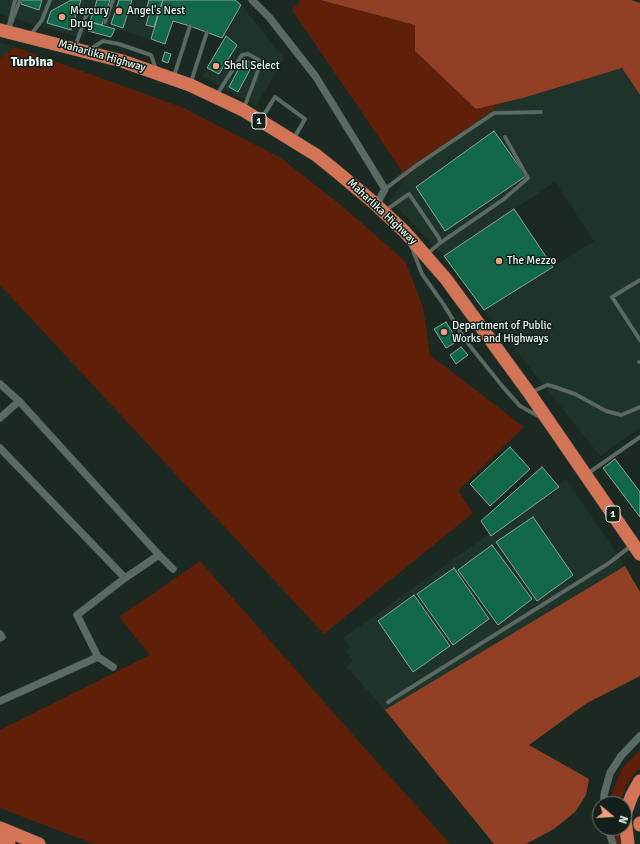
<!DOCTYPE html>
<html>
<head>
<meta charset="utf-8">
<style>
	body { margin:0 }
	#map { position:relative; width:640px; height:844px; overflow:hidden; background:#1b2922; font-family:Signika,sans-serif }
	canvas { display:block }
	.north { position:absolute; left:592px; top:796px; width:40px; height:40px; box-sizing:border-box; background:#122019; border:1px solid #69766f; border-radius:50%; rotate:108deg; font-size:11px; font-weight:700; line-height:16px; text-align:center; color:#ecf6f1 }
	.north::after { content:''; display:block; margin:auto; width:14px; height:18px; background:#f39f85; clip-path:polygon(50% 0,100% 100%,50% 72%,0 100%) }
</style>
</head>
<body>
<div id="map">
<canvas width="640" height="844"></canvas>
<div class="north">N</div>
</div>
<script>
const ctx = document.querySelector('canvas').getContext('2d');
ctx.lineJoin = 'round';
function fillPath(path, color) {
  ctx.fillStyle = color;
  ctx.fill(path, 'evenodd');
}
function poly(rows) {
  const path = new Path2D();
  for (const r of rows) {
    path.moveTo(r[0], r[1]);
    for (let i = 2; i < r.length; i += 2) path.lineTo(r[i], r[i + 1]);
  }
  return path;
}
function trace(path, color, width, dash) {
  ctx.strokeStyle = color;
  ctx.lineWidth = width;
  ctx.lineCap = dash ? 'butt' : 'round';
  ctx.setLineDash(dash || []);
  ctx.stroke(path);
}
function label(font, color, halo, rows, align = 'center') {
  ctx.font = font + ' Signika,sans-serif';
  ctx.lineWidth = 3;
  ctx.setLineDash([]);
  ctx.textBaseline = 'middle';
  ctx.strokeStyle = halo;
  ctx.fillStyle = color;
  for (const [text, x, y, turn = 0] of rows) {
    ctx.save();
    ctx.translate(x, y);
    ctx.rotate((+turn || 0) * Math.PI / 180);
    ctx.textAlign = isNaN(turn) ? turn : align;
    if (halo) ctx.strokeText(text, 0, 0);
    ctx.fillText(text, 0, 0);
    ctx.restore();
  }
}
fillPath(poly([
	[0,0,163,0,151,39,90,22,87,26,83,38,43,27,0,14],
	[242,6,284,58,256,106,203,77],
	[0,43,15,47,0,58],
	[622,68,640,95,640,428,600,456,484,310,594,241,555,182,444,256,390,200,409,174,500,104,523,98],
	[566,479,625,566,385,710,347,667,353,661,346,651,350,647,343,638]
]), '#1e342a');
fillPath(poly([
	[301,0,320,0,415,25,457,90,476,109,500,104,409,174,405,179,399,167,292,10],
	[15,47,184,108,281,158,342,206,405,261,423,307,430,355,524,427,458,491,473,513,324,634,0,285,0,58],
	[200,561,362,745,450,844,94,844,0,808,0,730,150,655,119,617],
	[640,750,640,768,632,776,625,788,620,804,611,804,612,793,622,768],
	[613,828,619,828,620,844,616,844]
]), '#5f1f09');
fillPath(poly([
	[320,0,631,0,640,3,640,95,622,68,523,98,476,109,415,51,415,25],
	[625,566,640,592,640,676,587,703,529,745,589,779,586,795,575,812,554,829,526,844,494,844,385,710]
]), '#914026');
const building = poly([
	[22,0,42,0,39,10,21,4,22,0],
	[71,0,81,0,71,30,47,23,51,11,71,0],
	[97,0,110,0,102,25,90,22,97,0],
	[119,0,132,0,123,28,111,24,119,0],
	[149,0,163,0,159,11,147,7,149,0],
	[163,0,235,0,241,5,222,38,190,26,173,21,165,44,151,39,163,0],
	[150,11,158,14,154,27,146,25,150,11],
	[90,22,115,29,111,37,88,31,90,22],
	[226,36,237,45,219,74,207,68,226,36],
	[165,52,171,54,168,63,162,61,165,52],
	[244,59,253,64,238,92,229,87,244,59],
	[494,131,526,176,445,231,416,187,494,131],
	[514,209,553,267,484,310,444,256,514,209],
	[446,322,458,341,446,348,434,329,446,322],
	[461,347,468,355,456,364,450,355,461,347],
	[510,447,530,469,490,506,470,484,510,447],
	[615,459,640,492,640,517,603,468,615,459],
	[542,467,559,487,491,536,481,521,542,467],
	[533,517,573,575,537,601,496,542,533,517],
	[492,545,532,599,498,625,458,570,492,545],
	[454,568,489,619,453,645,417,594,454,568],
	[414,595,450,646,413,672,378,621,414,595]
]);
fillPath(building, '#11694a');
trace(building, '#90a198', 1);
const lane = poly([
	[105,22,113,0],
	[8,29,15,0],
	[9,29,20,0],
	[30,36,42,20,50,0],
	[75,47,86,16,91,10,109,8],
	[89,50,103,41,119,44,151,55,156,69],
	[174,76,190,26],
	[191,82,207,32],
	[216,96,242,55,248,54,259,60,259,68,244,108],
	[262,118,275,97,305,119,294,138],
	[385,189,417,165,494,113,541,112],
	[386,210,409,194,439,238,440,243,427,254],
	[440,243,504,199,528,178,505,137],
	[412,248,422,274,444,305,466,341,503,387,520,406,540,417],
	[640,280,612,297,640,340],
	[639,362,640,362],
	[532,392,547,385,552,386,575,394,606,411,621,415,640,407],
	[587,474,640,437],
	[388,702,609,563,631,546]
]);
const street = poly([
	[252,0,269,17,316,77,385,189,376,205],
	[0,384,19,401,159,555,173,569],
	[0,418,19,401],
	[0,448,125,578],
	[0,634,2,637,0,638],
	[113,667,98,657,77,615,125,578,159,555],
	[0,701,98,657],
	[604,804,604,795,610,773,621,756,640,736],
	[608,828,613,844]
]);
const highway = poly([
	[0,30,122,61,190,85,243,110,316,155,336,171,373,202,405,232,446,279,530,394,640,554],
	[640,823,640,825],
	[0,828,39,844],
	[0,840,9,844],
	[628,844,625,820,626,811,632,795,640,781]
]);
trace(lane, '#38443e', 4.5);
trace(street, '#38443e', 8);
trace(highway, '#38443e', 14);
trace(lane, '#5b6b63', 3.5);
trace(street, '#5b6b63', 7);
trace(highway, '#d47456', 13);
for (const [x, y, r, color] of [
	[119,11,4,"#f39f85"],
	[62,17,4,"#f39f85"],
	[216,66,4,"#f39f85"],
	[499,261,4,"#f39f85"],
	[444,332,4,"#f39f85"]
]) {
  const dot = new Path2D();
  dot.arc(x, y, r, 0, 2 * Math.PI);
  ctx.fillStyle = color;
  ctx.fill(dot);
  trace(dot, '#122019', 1.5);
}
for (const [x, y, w] of [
	[259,121,14],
	[613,514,14]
]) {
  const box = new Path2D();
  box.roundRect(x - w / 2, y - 8, w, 16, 3);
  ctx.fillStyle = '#122019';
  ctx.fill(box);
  trace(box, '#ecf6f1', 1);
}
label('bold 10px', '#ecf6f1', null, [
	["1",259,121],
	["1",613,514]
]);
label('11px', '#ecf6f1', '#122019', [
	["Mercury",70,11],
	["Drug",70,24],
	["Angel's Nest",127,11],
	["Shell Select",224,66],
	["The Mezzo",507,261],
	["Department of Public",452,326],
	["Works and Highways",452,339]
], 'left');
label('11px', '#ecf6f1', '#122019', [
	["Maharlika Highway",102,56,16],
	["Maharlika Highway",382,212,43]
]);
label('bold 13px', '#ecf6f1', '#122019', [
	["Turbina",32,63]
]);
</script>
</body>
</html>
